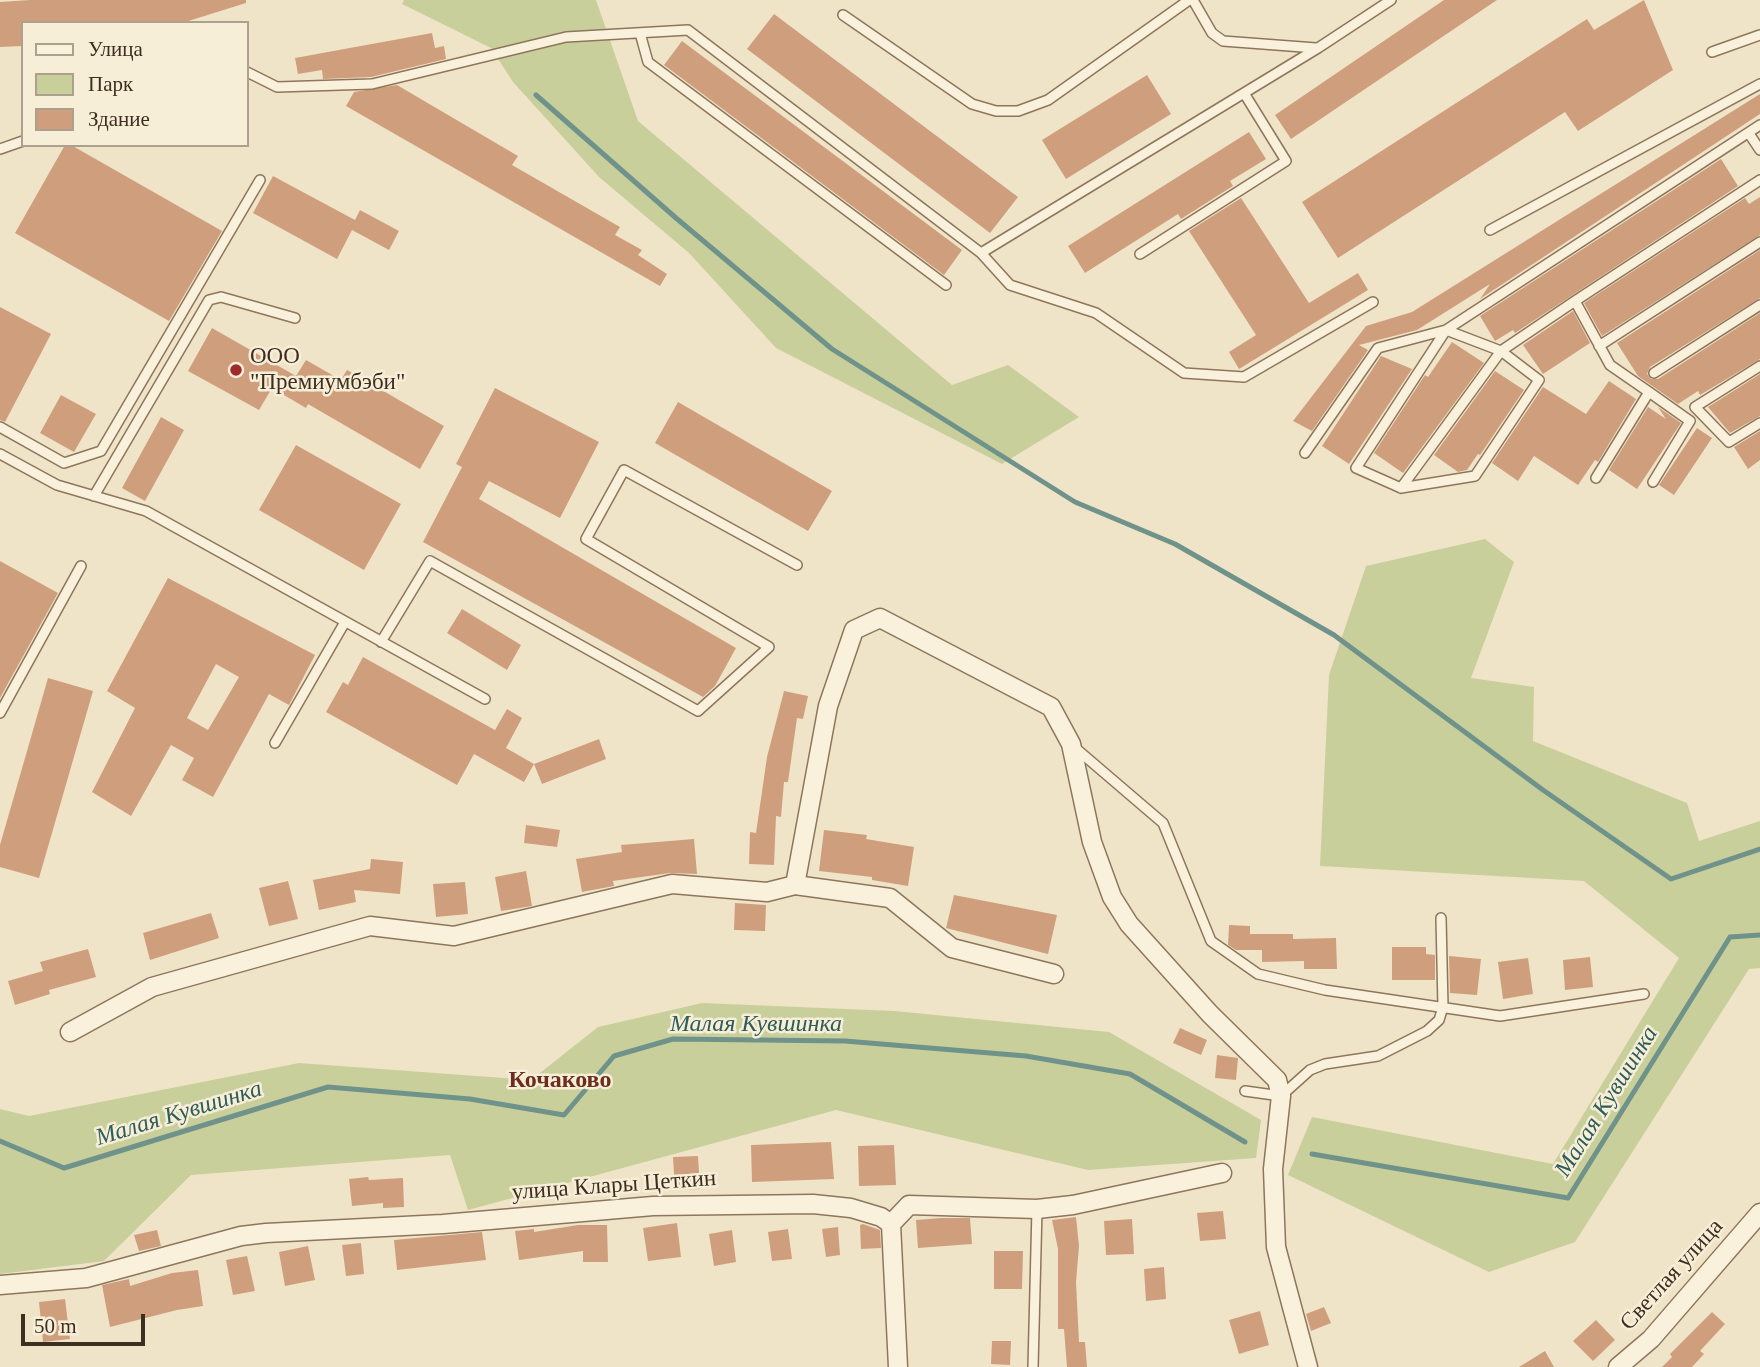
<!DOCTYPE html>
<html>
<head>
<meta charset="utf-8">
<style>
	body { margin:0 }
	#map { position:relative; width:1760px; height:1367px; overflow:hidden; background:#f0e4c8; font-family:Georgia,serif }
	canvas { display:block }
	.legend { position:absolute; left:21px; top:21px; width:228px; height:126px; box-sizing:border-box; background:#f7eed8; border:2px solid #ada18e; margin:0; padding:9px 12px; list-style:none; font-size:21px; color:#3d2e20 }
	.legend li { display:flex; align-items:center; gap:14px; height:35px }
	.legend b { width:35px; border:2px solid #ada18e }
	.scale { position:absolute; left:21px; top:1314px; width:124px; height:32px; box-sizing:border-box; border:4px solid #3d2e20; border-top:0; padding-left:9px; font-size:21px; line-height:24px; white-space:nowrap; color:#3d2e20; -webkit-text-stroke:5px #f7eed8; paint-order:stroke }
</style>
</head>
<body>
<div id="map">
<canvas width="1760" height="1367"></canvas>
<ul class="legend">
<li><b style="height:9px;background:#faf1dc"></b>Улица</li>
<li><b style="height:19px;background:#c9cf9b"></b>Парк</li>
<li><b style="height:19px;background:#cf9f7d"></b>Здание</li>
</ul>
<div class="scale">50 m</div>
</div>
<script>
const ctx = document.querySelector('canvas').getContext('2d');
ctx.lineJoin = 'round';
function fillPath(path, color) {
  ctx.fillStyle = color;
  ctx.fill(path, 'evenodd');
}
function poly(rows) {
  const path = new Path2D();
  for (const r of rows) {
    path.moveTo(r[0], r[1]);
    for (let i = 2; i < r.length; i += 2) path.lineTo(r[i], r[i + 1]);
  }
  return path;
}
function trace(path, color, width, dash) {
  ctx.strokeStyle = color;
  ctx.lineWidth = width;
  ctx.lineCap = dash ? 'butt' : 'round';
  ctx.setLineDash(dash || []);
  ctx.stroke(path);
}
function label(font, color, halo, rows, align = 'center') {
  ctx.font = font + ' Georgia,serif';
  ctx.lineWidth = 5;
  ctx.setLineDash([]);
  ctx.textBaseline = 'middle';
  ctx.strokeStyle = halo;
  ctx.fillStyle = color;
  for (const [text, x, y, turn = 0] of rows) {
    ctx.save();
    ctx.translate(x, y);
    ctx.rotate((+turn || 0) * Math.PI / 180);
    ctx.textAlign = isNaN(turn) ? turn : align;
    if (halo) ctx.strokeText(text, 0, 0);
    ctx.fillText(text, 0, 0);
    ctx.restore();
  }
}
fillPath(poly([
	[404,0,596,0,638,121,952,385,1008,365,1079,417,1002,464,776,348,689,253,599,177,513,82,491,48,402,4],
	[1485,539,1514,562,1471,678,1534,687,1533,741,1687,803,1699,841,1760,821,1760,968,1749,969,1575,1242,1489,1272,1288,1175,1312,1117,1553,1164,1679,958,1584,881,1320,866,1329,675,1366,566],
	[702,1003,895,1011,1109,1032,1261,1120,1256,1158,1088,1170,836,1110,468,1210,450,1155,191,1175,104,1261,0,1274,0,1109,29,1116,299,1063,531,1080,598,1027]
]), '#c9cf9b');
trace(poly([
	[536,95,676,218,832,349,1075,502,1175,544,1334,635,1543,790,1671,879,1760,849],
	[0,1141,64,1168,328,1087,470,1099,564,1115,614,1056,673,1039,845,1041,1026,1056,1130,1074,1245,1142],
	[1312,1154,1568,1198,1730,937,1760,935]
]), '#6f938a', 5);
fillPath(poly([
	[30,0,246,0,246,3,182,23,23,23,23,46,0,47,0,2],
	[1444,0,1497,0,1291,139,1275,115],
	[1644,0,1673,70,1578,131,1565,112,1338,258,1302,202,1587,19,1594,30],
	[774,14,1018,197,990,233,747,49],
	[432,33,435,48,444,46,446,59,371,77,323,79,322,70,298,74,295,58],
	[682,41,962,250,944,275,664,65],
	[1147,75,1171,114,1066,179,1042,140],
	[397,85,518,156,512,165,620,227,615,235,642,250,638,255,667,274,660,286,346,106,354,92],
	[1760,94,1760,114,1480,299,1490,284,1417,330,1359,345,1368,350,1312,431,1293,421,1366,326,1412,312],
	[1249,132,1266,159,1230,181,1233,186,1181,219,1178,214,1085,273,1068,246],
	[65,145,71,145,222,231,169,321,15,233],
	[1721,159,1738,186,1515,333,1513,330,1495,341,1480,316],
	[273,176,355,220,360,210,399,231,389,250,352,230,337,259,253,213],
	[1760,197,1760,235,1602,336,1584,303,1745,198,1749,204],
	[1241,198,1309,303,1358,273,1368,290,1239,369,1229,352,1256,335,1189,231],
	[1760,250,1760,298,1650,367,1647,374,1651,379,1658,379,1760,313,1760,359,1700,395,1698,391,1678,404,1638,376,1617,343],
	[0,307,51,334,5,422,0,420],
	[1573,311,1590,343,1543,374,1523,345],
	[212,328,296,376,306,360,341,380,347,370,444,426,420,469,308,404,306,408,272,388,259,410,188,371],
	[1452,342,1484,363,1403,473,1374,453,1425,375,1428,377],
	[1381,356,1412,369,1349,464,1322,446],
	[1495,371,1524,390,1480,455,1478,454,1467,470,1458,472,1434,455],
	[1760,374,1760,416,1730,433,1708,407],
	[1609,381,1636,399,1598,462,1595,460,1578,485,1534,456,1518,481,1492,463,1543,387,1586,414],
	[495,388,599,442,560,518,489,481,479,499,736,648,715,686,703,697,423,542,462,467,456,464],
	[61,395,96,414,74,452,40,433],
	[678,402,832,491,808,531,655,443],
	[1648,407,1666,419,1658,407,1681,423,1637,489,1609,470],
	[161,417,184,430,145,501,122,488],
	[1697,428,1712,438,1674,495,1659,485],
	[1760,431,1760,460,1748,469,1734,447],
	[296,445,401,504,364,570,259,510],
	[0,561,58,593,0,698],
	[168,578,315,655,289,705,269,694,213,797,182,780,194,758,171,745,131,816,92,792,135,708,107,691],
	[216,664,239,677,208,730,187,718],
	[462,609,521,645,507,670,447,633],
	[363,657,495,730,507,709,522,718,506,748,534,764,524,782,474,754,457,785,326,712,343,682,348,685],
	[48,678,93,691,39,878,0,867,0,845],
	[784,691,808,696,803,719,797,718,788,782,784,782,781,817,776,816,774,865,749,864,750,832,756,833,767,757],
	[599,739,606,759,542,784,534,764],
	[526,825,560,830,557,847,524,843],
	[824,830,867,835,866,839,914,847,908,886,872,880,872,877,819,871],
	[694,839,697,874,670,873,613,881,614,886,582,892,576,859,622,852,621,845],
	[371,859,403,862,400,894,354,890,356,902,319,910,313,880,370,869],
	[526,871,532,906,501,911,495,877],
	[288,881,298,919,269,926,259,888],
	[465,882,468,914,436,917,433,884],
	[954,895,1057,915,1048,954,946,928],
	[735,903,766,905,765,931,734,930],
	[211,913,219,938,150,960,143,933],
	[1229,925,1250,926,1250,934,1293,934,1293,939,1336,938,1337,969,1304,969,1304,961,1262,962,1262,950,1236,950,1228,945],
	[1392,947,1426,947,1426,954,1435,955,1435,980,1392,980],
	[88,949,96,977,49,990,50,994,15,1005,8,981,43,971,40,962],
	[1449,956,1481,959,1477,995,1450,993],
	[1590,957,1593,987,1565,990,1563,960],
	[1528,958,1533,994,1503,999,1498,962],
	[1180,1028,1207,1040,1201,1055,1173,1043],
	[1217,1055,1238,1058,1236,1080,1215,1078],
	[831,1142,834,1179,752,1182,751,1145],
	[894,1145,896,1185,859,1186,858,1146],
	[698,1156,700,1189,675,1190,673,1157],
	[368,1177,369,1180,403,1178,404,1207,383,1208,383,1203,352,1206,349,1179],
	[1223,1211,1226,1239,1200,1241,1197,1213],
	[1076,1217,1079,1246,1076,1282,1079,1342,1085,1342,1087,1367,1067,1367,1064,1329,1058,1329,1058,1249,1052,1220],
	[941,1218,970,1218,972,1244,918,1248,916,1220],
	[1132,1219,1134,1254,1106,1255,1104,1221],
	[677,1223,681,1257,648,1261,643,1228],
	[863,1224,880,1230,881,1248,861,1249,860,1225],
	[578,1225,607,1225,608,1262,583,1262,583,1251,519,1260,515,1231,534,1229,534,1232],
	[838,1227,840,1255,826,1257,822,1229],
	[788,1229,792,1259,772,1261,768,1232],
	[157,1230,161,1246,139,1251,134,1235],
	[732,1230,736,1262,714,1266,709,1234],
	[482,1232,486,1260,397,1270,394,1240],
	[361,1243,364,1274,346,1276,342,1245],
	[308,1246,315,1280,285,1286,279,1252],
	[994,1251,1023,1251,1022,1289,994,1289],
	[247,1256,255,1291,233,1295,226,1260],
	[1164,1267,1166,1299,1146,1301,1144,1269],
	[198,1270,203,1306,177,1310,110,1327,102,1285,129,1279,130,1286,172,1273],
	[65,1299,70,1339,43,1342,39,1302],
	[1324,1307,1331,1323,1311,1331,1306,1314],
	[1260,1311,1269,1345,1239,1354,1229,1320],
	[1712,1312,1725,1324,1700,1351,1704,1354,1692,1367,1662,1367,1672,1357,1670,1354],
	[1596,1320,1615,1340,1593,1361,1573,1341],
	[992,1341,1011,1341,1010,1365,991,1364],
	[1545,1351,1554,1367,1519,1367]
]), '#cf9f7d');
const service = poly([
	[1193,0,1212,33,1223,41,1316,48],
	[843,15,972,104,996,111,1018,111,1048,100,1189,0],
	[640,33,648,62,946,285],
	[1712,52,1760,35],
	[247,72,277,87,372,84,566,37,688,30,981,253,1010,285,1096,313,1184,373,1244,377,1373,302],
	[1750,135,1760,150],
	[0,149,23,141],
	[1490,230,1760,84],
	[981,253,1318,48,1391,0],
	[1140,254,1286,161,1244,93],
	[1599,346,1760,242],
	[1760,366,1695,407,1729,442,1760,423],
	[1654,373,1760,305],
	[1649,392,1690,421,1653,482],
	[0,427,64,463,101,451,260,180],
	[1305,453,1378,348,1446,330,1501,351,1401,488,1356,468,1446,330,1760,125],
	[0,454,57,485,146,511,485,699],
	[1596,478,1649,392,1610,365,1575,301,1760,180],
	[1401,488,1475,476,1539,380,1501,351,1575,301],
	[94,496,209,300,221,297,295,318],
	[381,642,430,561,698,711,769,647,586,539,624,470,797,565],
	[0,713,81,566],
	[275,743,345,622],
	[1073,746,1163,823,1211,941,1258,974,1325,990,1500,1016,1644,994],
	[1245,1091,1281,1096,1310,1070,1325,1064,1378,1056,1427,1031,1439,1020,1443,1007,1441,918],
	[1033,1367,1037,1209]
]);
const minor = poly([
	[795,885,828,706,854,630,880,618,1051,707,1071,744,1092,842,1112,897,1129,924,1210,1014,1277,1080,1281,1096,1273,1169,1276,1247,1308,1367],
	[70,1032,152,987,370,926,454,936,672,884,767,892,795,885,890,898,952,948,1054,974],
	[891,1224,909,1205,1037,1209,1073,1205,1222,1173],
	[891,1224,898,1367],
	[0,1285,86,1278,241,1236,266,1233,443,1224,653,1206,813,1204,851,1208,881,1217,891,1224],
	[1618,1367,1651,1339,1760,1213]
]);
trace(service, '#8d765c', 12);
trace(minor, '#8d765c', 21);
trace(service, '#faf1dc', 9);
trace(minor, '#faf1dc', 18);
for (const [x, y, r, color] of [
	[236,370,7,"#9e2a2b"]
]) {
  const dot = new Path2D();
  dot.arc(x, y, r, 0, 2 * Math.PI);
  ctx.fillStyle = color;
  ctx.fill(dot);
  trace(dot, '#f7eed8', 2.5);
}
label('23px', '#3d2e20', '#f7eed8', [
	["ООО",250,357],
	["\"Премиумбэби\"",250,383]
], 'left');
label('23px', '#3d2e20', '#f7eed8', [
	["улица Клары Цеткин",614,1186,-4],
	["Светлая улица",1672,1275,-48]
]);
label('italic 24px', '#2f5d5a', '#f7eed8', [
	["Малая Кувшинка",756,1025],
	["Малая Кувшинка",1607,1102,-58],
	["Малая Кувшинка",179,1114,-17]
]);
label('bold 24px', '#6b2e1e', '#f7eed8', [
	["Кочаково",560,1081]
]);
</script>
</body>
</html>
